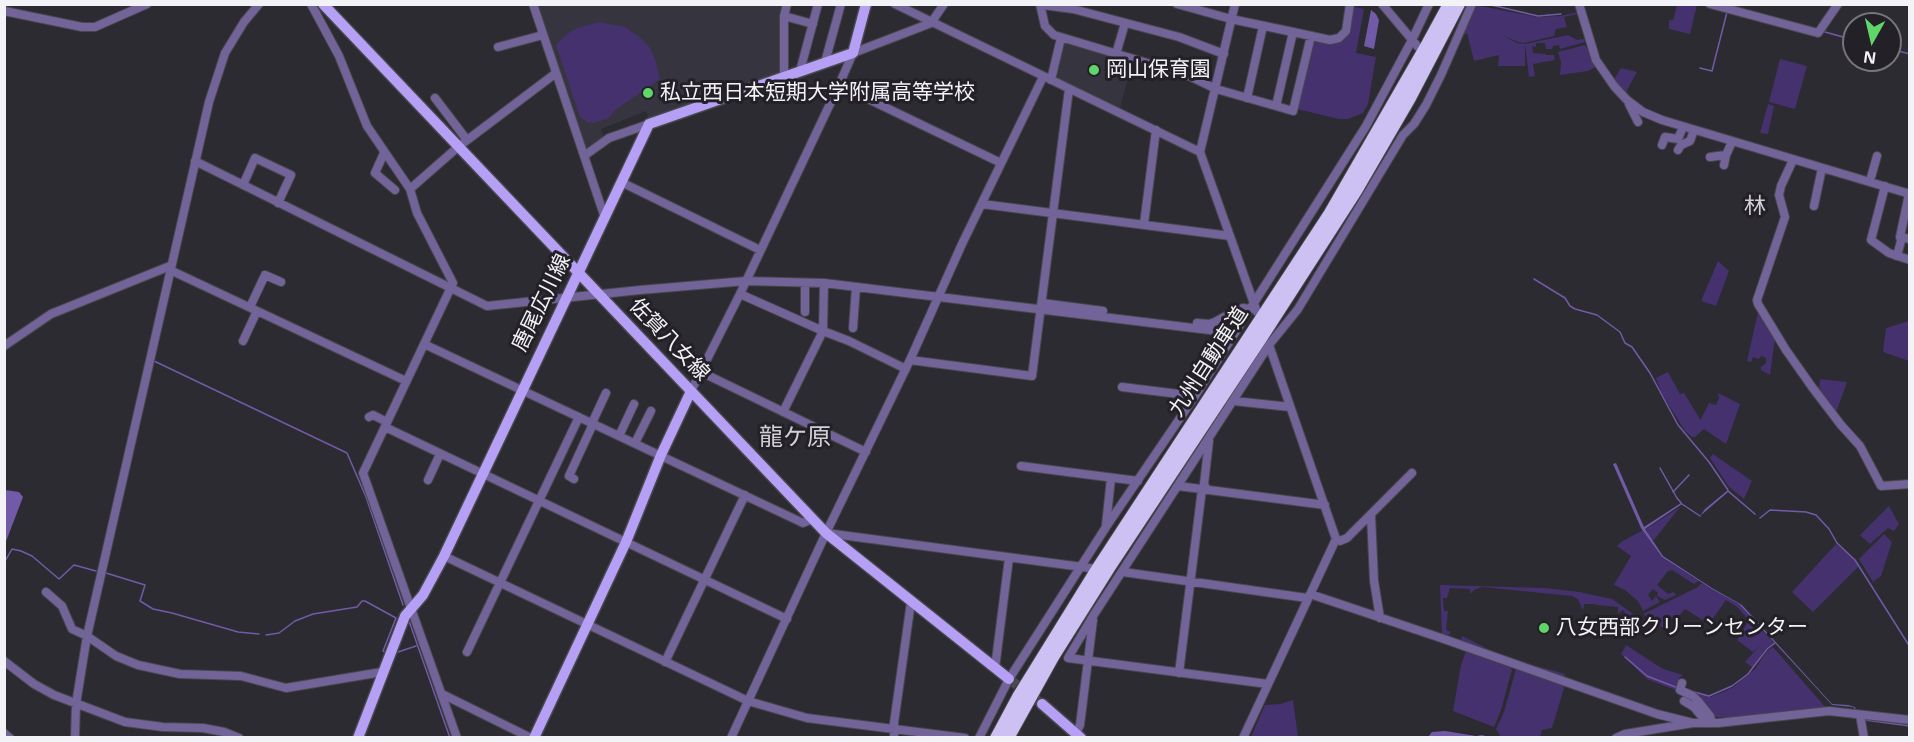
<!DOCTYPE html>
<html>
<head>
<meta charset="utf-8">
<style>
	body { margin:0 }
	#map { position:relative; width:1914px; height:742px; overflow:hidden; background:#2c2b31; font-family:"Noto Sans",sans-serif }
	canvas { display:block }
	.frame { position:absolute; inset:0; border:6px solid #f3f2f6; pointer-events:none }
	.north { position:absolute; left:1842px; top:12px; width:60px; height:60px; box-sizing:border-box; background:#232127; border:2px solid #76757a; border-radius:50%; rotate:188deg; font-size:16px; font-weight:700; line-height:24px; text-align:center; color:#f3f2f6 }
	.north::after { content:''; display:block; margin:auto; width:21px; height:27px; background:#60d56a; clip-path:polygon(50% 0,100% 100%,50% 72%,0 100%) }
</style>
</head>
<body>
<div id="map">
<canvas width="1914" height="742"></canvas>
<div class="frame"></div>
<div class="north">N</div>
</div>
<script>
const ctx = document.querySelector('canvas').getContext('2d');
ctx.lineJoin = 'round';
function fillPath(path, color) {
  ctx.fillStyle = color;
  ctx.fill(path, 'evenodd');
}
function poly(rows) {
  const path = new Path2D();
  for (const r of rows) {
    path.moveTo(r[0], r[1]);
    for (let i = 2; i < r.length; i += 2) path.lineTo(r[i], r[i + 1]);
  }
  return path;
}
function trace(path, color, width, dash) {
  ctx.strokeStyle = color;
  ctx.lineWidth = width;
  ctx.lineCap = dash ? 'butt' : 'round';
  ctx.setLineDash(dash || []);
  ctx.stroke(path);
}
function label(font, color, halo, rows, align = 'center') {
  ctx.font = font + ' "Noto Sans","Noto Sans JP",sans-serif';
  ctx.lineWidth = 6;
  ctx.setLineDash([]);
  ctx.textBaseline = 'middle';
  ctx.strokeStyle = halo;
  ctx.fillStyle = color;
  for (const [text, x, y, turn = 0] of rows) {
    ctx.save();
    ctx.translate(x, y);
    ctx.rotate((+turn || 0) * Math.PI / 180);
    ctx.textAlign = isNaN(turn) ? turn : align;
    if (halo) ctx.strokeText(text, 0, 0);
    ctx.fillText(text, 0, 0);
    ctx.restore();
  }
}
fillPath(poly([
	[536,5,785,5,782,74,650,122,646,111,601,129,604,139,587,153],
	[1066,43,1132,64,1120,108,1057,78,1064,45]
]), '#36343f');
fillPath(poly([
	[1475,5,1537,17,1560,16,1579,12,1578,14,1564,17,1567,27,1556,29,1554,36,1524,43,1518,42,1502,35,1517,43,1525,44,1568,35,1577,40,1584,39,1585,42,1560,49,1559,45,1553,46,1552,49,1546,49,1545,43,1536,43,1536,47,1532,46,1533,53,1545,54,1546,55,1554,55,1555,60,1533,64,1535,76,1529,77,1525,44,1525,66,1498,66,1499,55,1474,61,1467,33,1463,35,1461,33],
	[1677,5,1697,5,1690,34,1669,29,1669,20,1673,20],
	[1355,7,1364,9,1356,53,1376,57,1368,104,1363,113,1348,119,1339,119,1297,109,1313,38,1339,41,1353,8],
	[599,22,625,27,642,39,650,48,655,59,660,79,614,111,609,118,593,123,587,122,580,117,556,45,567,34,577,28],
	[1585,45,1597,66,1588,71,1560,75,1561,62,1558,52],
	[1780,59,1807,66,1795,109,1769,102],
	[1621,68,1637,72,1625,94,1613,81],
	[1768,104,1774,106,1768,134,1760,133],
	[1718,261,1729,271,1716,306,1701,301],
	[1759,308,1775,338,1770,375,1761,370,1761,367,1766,363,1766,358,1761,356,1759,359,1753,357,1751,362,1747,361],
	[1909,321,1909,361,1883,352,1886,328],
	[1668,372,1680,394,1684,393,1700,419,1700,421,1709,403,1716,405,1719,398,1718,393,1740,404,1726,444,1704,429,1695,437,1692,437,1685,431,1661,392,1656,378],
	[1820,379,1847,382,1836,413,1819,392],
	[1713,454,1752,481,1744,499,1729,487,1710,458],
	[1889,506,1899,524,1894,531,1888,528,1870,544,1860,535],
	[1680,507,1654,540,1651,539,1646,529],
	[1643,530,1662,557,1699,581,1694,584,1672,570,1668,571,1657,585,1668,594,1674,592,1676,595,1665,600,1657,596,1658,593,1653,589,1648,595,1652,601,1656,596,1660,602,1643,611,1638,601,1625,590,1614,585,1612,588,1631,556,1617,546,1621,542],
	[1884,534,1892,542,1881,576,1873,582,1859,559],
	[1836,544,1855,560,1859,566,1813,612,1792,592],
	[1702,583,1739,604,1774,643,1765,649,1753,668,1745,662,1761,644,1753,652,1737,640,1749,620,1736,606,1726,600,1709,624,1685,609,1676,619,1671,617,1663,628,1643,614,1698,587],
	[1440,585,1545,588,1579,592,1612,599,1636,616,1636,620,1631,623,1623,610,1618,614,1618,607,1596,605,1596,604,1584,604,1583,611,1578,599,1572,596,1482,587,1474,590,1470,594,1470,589,1450,588,1447,598,1443,598,1444,611,1448,611,1446,630,1451,632,1447,637,1442,636],
	[1462,636,1490,650,1530,664,1565,674,1564,678,1461,642],
	[1626,645,1663,669,1683,675,1679,678,1678,691,1647,679,1621,654],
	[1773,647,1826,708,1756,717,1713,717,1690,691,1711,697,1732,688,1755,669,1767,651],
	[1466,651,1491,659,1510,667,1512,670,1501,710,1494,727,1453,711,1461,665],
	[1516,669,1565,685,1552,728,1542,730,1540,737,1501,737,1496,729,1504,712],
	[1293,700,1298,737,1251,737,1265,705,1280,704]
]), '#44316d');
fillPath(poly([
	[1371,10,1376,14,1379,20,1374,49,1364,46],
	[1616,463,1644,527,1681,503,1682,504,1645,529,1663,556,1712,588,1742,605,1832,704,1848,705,1855,707,1856,710,1853,707,1832,705,1739,604,1712,589,1662,557,1641,528,1613,464],
	[5,490,19,492,23,497,5,544],
	[1728,490,1756,514,1755,515,1728,492,1700,516,1705,509],
	[1445,731,1476,736,1482,735,1489,737,1421,737,1428,737,1432,732]
]), '#715ba8');
trace(poly([
	[1487,4,1538,16,1561,14],
	[1825,32,1854,40],
	[1890,49,1910,54],
	[1700,68,1712,71,1727,12],
	[1534,279,1565,298,1570,306,1575,309,1597,315,1620,332,1625,343,1632,347,1650,373,1678,425,1709,462,1728,490],
	[154,361,347,453,366,497,403,605],
	[1660,468,1677,498,1682,504,1700,516],
	[1673,492,1689,475],
	[1760,518,1770,510,1806,512,1816,515,1829,529,1837,543,1855,560,1910,647],
	[4,563,12,549,21,551,32,556,59,579,74,565,96,571],
	[106,573,145,585,140,601,153,609,172,613,238,632,259,634],
	[409,621,450,738],
	[266,635,279,633,295,621,313,614,357,607,362,601,365,601,396,618,383,651,385,652],
	[395,653,416,646],
	[1625,657,1647,676,1678,688],
	[1691,691,1709,696,1732,686,1748,674,1767,649,1775,643],
	[1865,722,1865,720,1910,726]
]), '#715ba8', 1.5);
trace(poly([
	[1009,679,1042,704]
]), '#4a494f', 10, [10, 5]);
const minor = poly([
	[311,4,339,56,367,126,410,189,417,213,453,283,363,473,457,738],
	[533,4,605,218],
	[895,4,1200,152],
	[1040,4,1045,26,1054,35,1187,75,1216,89,1276,106,1293,32,1231,19,1177,4],
	[1071,4,1073,9,1179,37,1224,54],
	[1235,4,1200,152,1257,312],
	[1382,4,1419,48],
	[1579,4,1596,60,1614,86,1627,100,1643,112,1662,120,1910,194],
	[1710,4,1818,33,1838,4],
	[1043,5,1073,9],
	[4,11,82,27,95,27,147,4],
	[784,16,813,24],
	[1293,32,1330,40,1339,38,1346,31,1350,4],
	[498,47,543,35],
	[1116,54,1125,23],
	[825,62,841,4],
	[800,71,818,4],
	[784,77,784,16,787,4],
	[1051,80,1061,38],
	[839,85,1001,163],
	[435,98,467,140],
	[1247,98,1263,26],
	[1629,104,1638,122],
	[1276,106,1293,111,1311,36],
	[1662,145,1665,137,1678,139,1683,127],
	[1678,150,1681,145,1690,141,1694,130],
	[384,153,375,173,395,190],
	[584,156,609,138,649,124],
	[1710,157,1726,155],
	[1793,160,1781,186,1779,195,1785,217,1757,300,1758,304,1786,350,1812,387,1841,425,1860,446,1881,486,1910,484],
	[195,161,487,306,640,290,746,281,824,283,1234,333],
	[1724,165,1726,155,1732,142],
	[1870,181,1877,156],
	[621,182,760,250],
	[243,185,255,158,291,175,278,203],
	[1885,186,1871,240,1889,253,1910,260],
	[410,189,458,147,556,73],
	[1909,194,1900,237,1910,239],
	[982,204,1230,236],
	[1814,206,1822,168],
	[1144,224,1156,130],
	[1897,256,1902,237],
	[170,270,406,381],
	[740,294,823,331,849,341,906,369],
	[1042,303,1103,311],
	[250,307,265,275,281,282],
	[805,312,805,283],
	[1197,323,1209,324,1215,322,1235,311,1243,308,1249,309],
	[853,328,856,287],
	[243,341,257,311],
	[424,344,803,523,812,519],
	[4,346,51,314,170,266],
	[910,360,1032,376,1069,89],
	[701,372,866,452],
	[1122,387,1195,396],
	[691,391,740,294,839,85,853,53,931,23,944,4],
	[1234,401,1290,407],
	[783,412,823,331,824,283],
	[369,417,373,415,387,422],
	[592,423,606,393],
	[385,427,787,619],
	[619,436,634,404],
	[635,443,651,411],
	[1021,466,1138,481],
	[574,479,569,476,593,424],
	[428,480,440,454],
	[1178,486,1325,505],
	[1207,490,1204,484,1209,441],
	[1371,515,1374,581,1380,618],
	[1106,525,1111,478],
	[826,533,1090,568],
	[1336,539,1340,541,1347,538,1412,473],
	[444,556,748,701,807,718,965,738],
	[1123,572,1307,598],
	[46,592,62,606,72,629,87,636,116,656,138,665,180,674,241,676,286,688,382,672],
	[1310,594,1441,638,1657,714,1693,723],
	[467,652,579,417],
	[4,661,34,684,54,695,125,722,163,727,203,728,224,732,239,738],
	[665,662,745,495],
	[995,668,1009,558],
	[1179,673,1202,489],
	[1682,683,1680,690,1693,696,1698,701,1710,716,1712,723],
	[1268,684,1068,658,1093,616,1269,345,1298,309,1403,135,1414,124,1426,105,1441,75,1472,4],
	[442,694,531,738],
	[1684,701,1694,707,1707,723],
	[1860,715,1864,738],
	[4,733,10,738],
	[1076,733,1080,725,1093,620],
	[75,738,76,704,87,636,209,102,225,53,244,22,259,4],
	[731,738,826,533,910,360,962,244,1043,77],
	[894,738,894,723,911,602],
	[979,738,1009,679,1106,527,1195,396,1366,126,1412,40,1429,4],
	[1243,738,1336,539,1269,345],
	[1616,738,1625,734,1693,723,1718,723,1829,711,1910,720]
]);
const major = poly([
	[323,4,826,533,1009,679],
	[1042,704,1081,738],
	[358,738,405,616,423,595,444,556,649,124,853,53,866,4],
	[534,738,626,542,661,455,691,391]
]);
const highway = poly([
	[996,738,1018,697,1099,566,1330,213,1425,48,1449,4],
	[1008,738,1053,657,1109,568,1262,337,1356,191,1410,98,1459,4]
]);
trace(minor, '#48474d', 10);
trace(major, '#48474d', 13);
trace(highway, '#48474d', 14);
trace(minor, '#726498', 8);
trace(major, '#b6a0f5', 10);
trace(highway, '#cdc1f4', 12);
for (const [x, y, r, color] of [
	[1094,70,6,"#60d56a"],
	[648,93,6,"#60d56a"],
	[1544,628,6,"#60d56a"]
]) {
  const dot = new Path2D();
  dot.arc(x, y, r, 0, 2 * Math.PI);
  ctx.fillStyle = color;
  ctx.fill(dot);
  trace(dot, '#232127', 2);
}
label('21px', '#f3f2f6', '#232127', [
	["岡山保育園",1106,70],
	["私立西日本短期大学附属高等学校",660,93],
	["八女西部クリーンセンター",1556,628]
], 'left');
label('21px', '#f3f2f6', '#232127', [
	["唐尾広川線",542,303,-64],
	["佐賀八女線",669,340,46],
	["九州自動車道",1209,362,-57]
]);
label('22px', '#d0cfd6', '#232127', [
	["林",1755,207]
]);
label('24px', '#d0cfd6', '#232127', [
	["龍ケ原",795,438]
]);
</script>
</body>
</html>
